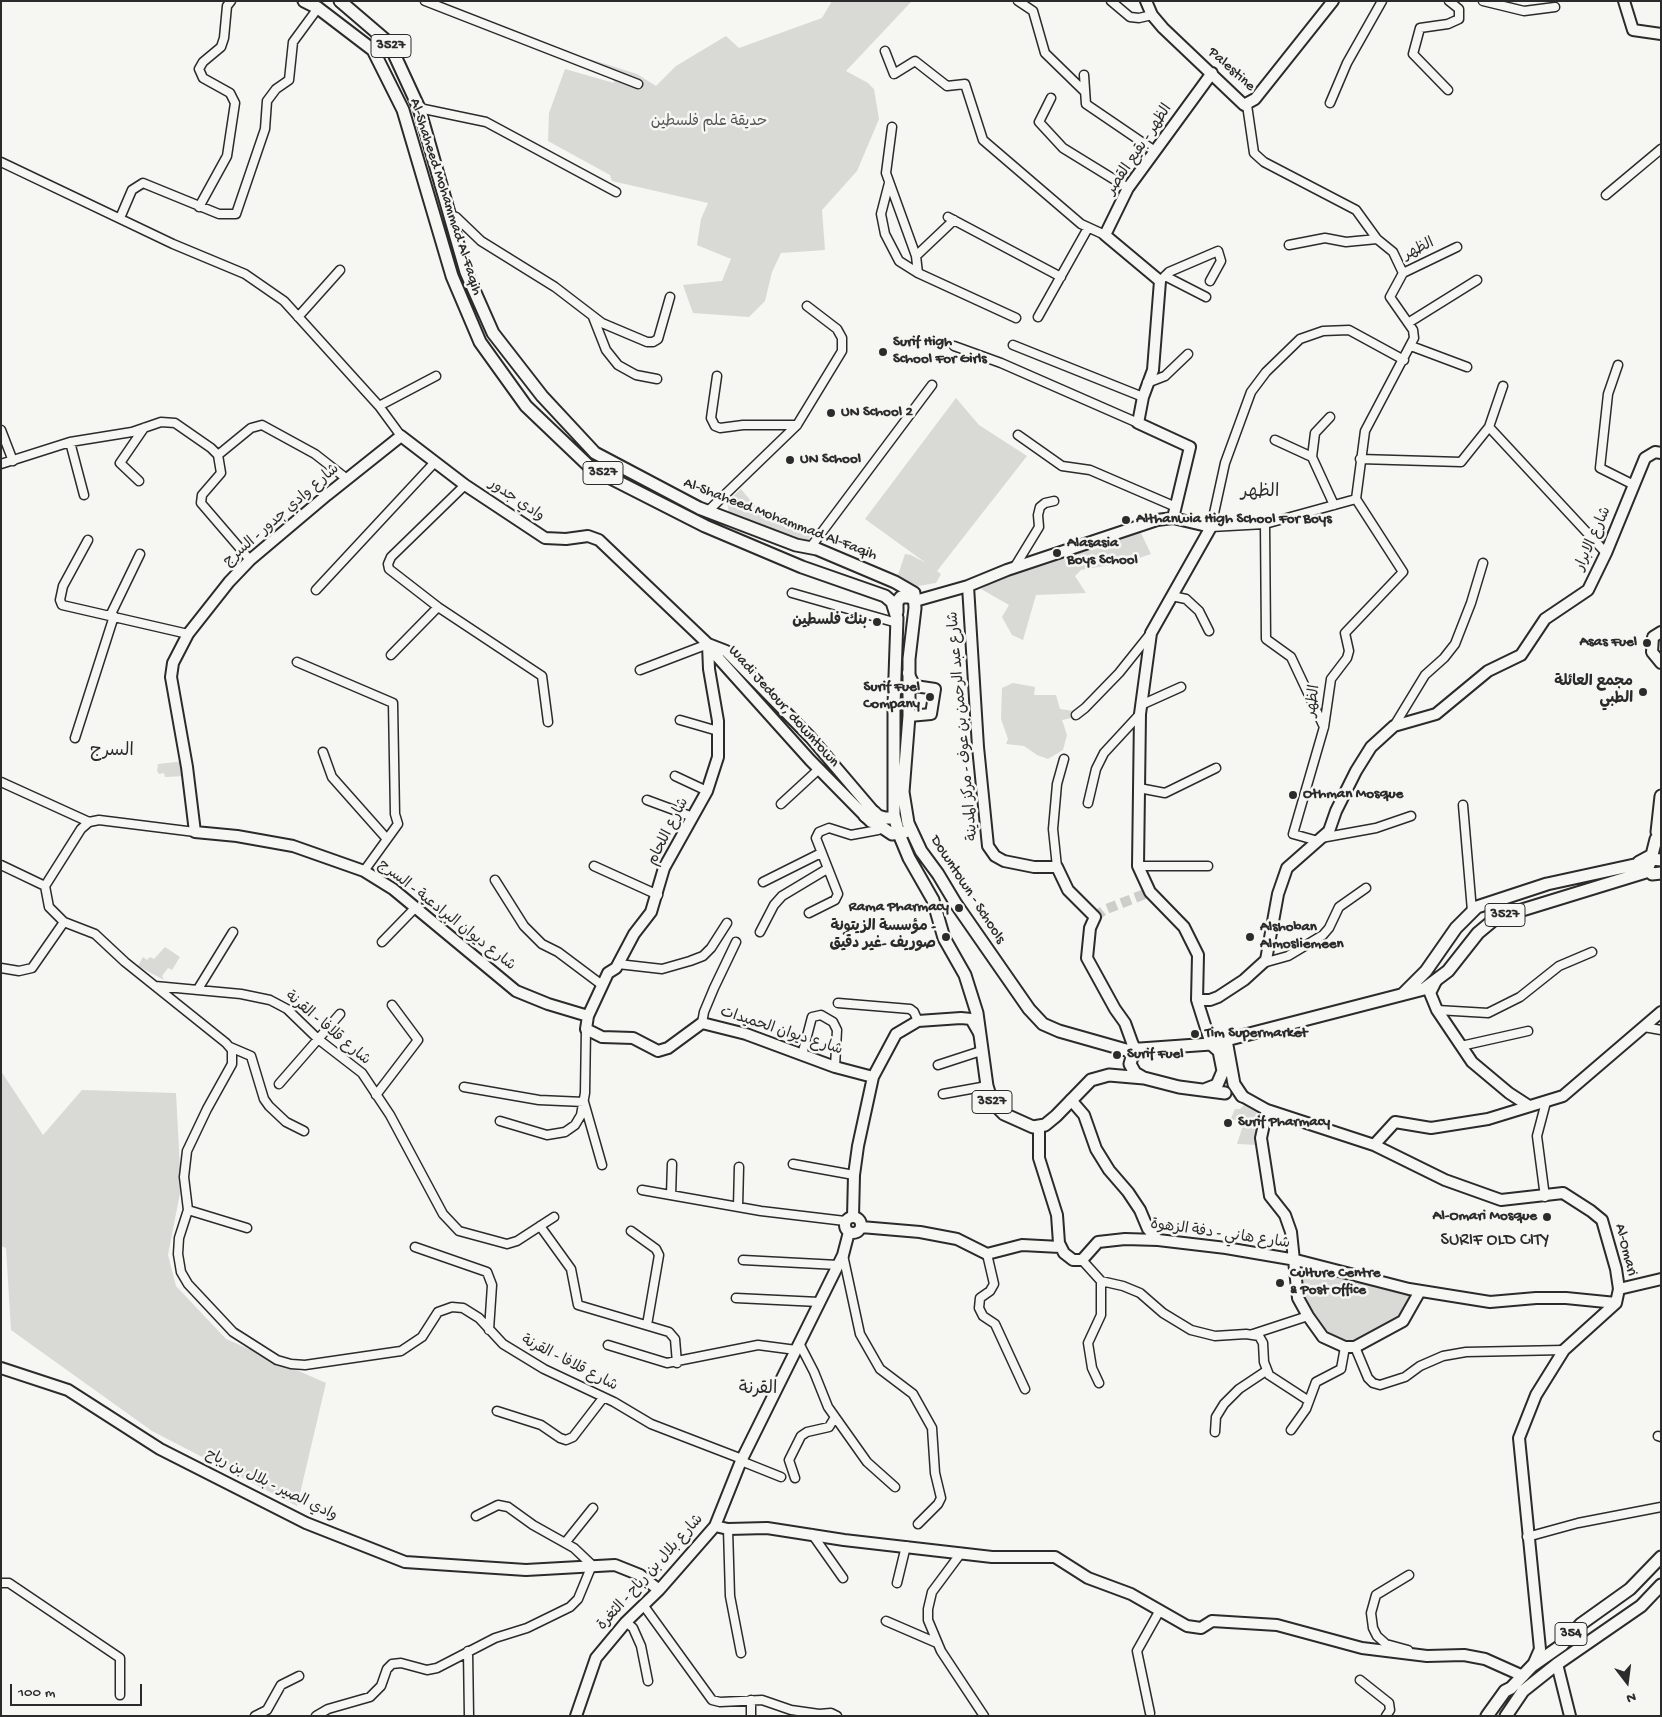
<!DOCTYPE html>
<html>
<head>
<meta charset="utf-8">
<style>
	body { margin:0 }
	#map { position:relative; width:1662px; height:1717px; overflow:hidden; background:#f6f6f2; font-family:"Gochi Hand",sans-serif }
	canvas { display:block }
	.frame { position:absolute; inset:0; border:2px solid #2b2b2b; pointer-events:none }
	.north { position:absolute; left:1602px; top:1657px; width:50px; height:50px; -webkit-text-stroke:4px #f6f6f2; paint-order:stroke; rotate:165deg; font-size:14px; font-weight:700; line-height:20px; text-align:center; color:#2b2b2b }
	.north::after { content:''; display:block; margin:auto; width:18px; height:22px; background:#2b2b2b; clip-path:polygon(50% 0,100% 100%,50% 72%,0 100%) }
	.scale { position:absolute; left:10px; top:1684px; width:132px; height:22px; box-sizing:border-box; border:2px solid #2b2b2b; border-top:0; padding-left:6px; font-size:15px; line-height:18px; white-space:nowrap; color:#2b2b2b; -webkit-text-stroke:4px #f6f6f2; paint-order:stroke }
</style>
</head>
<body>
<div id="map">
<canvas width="1662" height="1717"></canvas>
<div class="frame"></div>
<div class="north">N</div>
<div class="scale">100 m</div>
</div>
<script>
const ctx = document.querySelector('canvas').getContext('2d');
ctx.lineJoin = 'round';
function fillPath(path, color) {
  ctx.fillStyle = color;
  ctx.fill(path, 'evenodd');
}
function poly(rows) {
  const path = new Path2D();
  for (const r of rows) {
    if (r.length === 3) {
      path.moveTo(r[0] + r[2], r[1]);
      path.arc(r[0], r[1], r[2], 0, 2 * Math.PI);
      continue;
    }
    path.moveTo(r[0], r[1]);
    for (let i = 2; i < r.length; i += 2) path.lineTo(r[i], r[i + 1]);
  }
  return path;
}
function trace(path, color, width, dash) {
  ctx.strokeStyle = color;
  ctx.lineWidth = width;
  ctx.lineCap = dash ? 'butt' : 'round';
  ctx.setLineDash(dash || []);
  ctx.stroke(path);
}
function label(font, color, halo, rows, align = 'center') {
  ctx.font = font + ' "Gochi Hand","Playpen Sans Arabic",sans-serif';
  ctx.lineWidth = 5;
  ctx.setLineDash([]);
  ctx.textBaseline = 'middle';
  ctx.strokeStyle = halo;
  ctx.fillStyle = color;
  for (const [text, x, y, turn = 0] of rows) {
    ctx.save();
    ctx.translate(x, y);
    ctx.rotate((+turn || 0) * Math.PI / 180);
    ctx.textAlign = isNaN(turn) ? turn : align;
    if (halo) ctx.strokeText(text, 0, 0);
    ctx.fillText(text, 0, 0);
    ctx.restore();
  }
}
fillPath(poly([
	[832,1,912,1,846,71,868,83,874,89,879,119,857,171,822,210,825,250,781,253,772,272,765,301,749,317,693,313,683,285,722,281,731,259,697,245,701,219,708,203,612,181,610,175,548,141,549,113,565,69,614,83,613,77,587,69,590,59,637,74,656,86,676,66,726,36,739,48,822,18],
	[956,398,979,425,1027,456,937,571,941,574,936,583,918,586,909,585,897,578,905,554,911,555,926,563,865,519],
	[741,489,755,506,768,515,776,513,804,524,811,530,809,540,796,542,729,513,727,502],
	[1140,531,1151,554,1127,562,1081,570,1075,576,1086,593,1036,595,1023,640,1012,635,1002,617,1009,605,981,589,995,581],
	[1013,683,1035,687,1034,695,1056,695,1060,709,1074,711,1076,717,1062,720,1067,735,1063,750,1048,759,1037,755,1024,746,1006,744,1008,739,1001,719,1002,688],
	[185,761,185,776,165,777,164,773,159,774,157,771,158,764],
	[165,947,180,957,172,970,168,968,162,976,164,980,138,966,143,957,147,960,150,957,154,959],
	[1,1071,43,1135,82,1090,176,1093,181,1188,168,1255,176,1286,226,1339,326,1383,297,1506,152,1431,11,1330,6,1248,1,1246],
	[1244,1105,1259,1114,1259,1145,1237,1144,1244,1122,1231,1119,1232,1116,1235,1109,1240,1109],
	[1303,1270,1418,1288,1401,1319,1350,1345,1325,1335,1300,1295]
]), '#d9d9d5');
trace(poly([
	[1095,917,1104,910,1150,892]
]), '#cdcdca', 10, [10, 5]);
const street = poly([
	[425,1,638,84],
	[1018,1,1033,11,1045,53,1085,92],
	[1111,1,1130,17,1139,18,1152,15],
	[1483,1,1524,11,1555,7],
	[885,51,894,74,915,61,947,86,965,84,983,140,1081,224,1105,235],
	[1084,75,1086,104,1155,151],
	[1448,90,1413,54,1420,28,1448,24,1459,19,1459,9,1449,1],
	[1051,98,1039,122,1063,148,1128,188],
	[1330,103,1347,63,1382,1],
	[1247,105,1254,153,1264,162,1356,210,1377,239,1393,252,1403,273],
	[419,108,486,122,616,192],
	[892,127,886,173,916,256],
	[1,162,173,244,245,274,284,301,379,406,401,436],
	[889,183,881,214,885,234,899,261,918,273],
	[1606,195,1661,149],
	[199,207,227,156,235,103,230,93,203,78,199,69,203,62,221,47,224,38,227,6,231,1],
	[449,214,456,217,481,241,555,287,602,323,647,342,653,342,658,339,670,297],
	[948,217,1061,277],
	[120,218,132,190,143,183,219,214,236,214,265,129,267,101,276,89,289,80,293,42,318,8],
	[954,220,916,256,918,273,1016,318],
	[1289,245,1325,238,1346,242,1377,239],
	[1165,276,1206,297],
	[1160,281,1169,272,1218,251,1221,261,1210,281],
	[298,317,340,270],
	[593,317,606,350,618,365,636,375,657,379],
	[1038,317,1088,228],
	[1408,323,1477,280],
	[1013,345,1143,397],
	[954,346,1001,363,1138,423],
	[1411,346,1467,367],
	[1618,365,1608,394,1600,468,1634,485],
	[717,376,711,418,715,426,720,428,743,425,797,425],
	[1147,383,1165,376,1188,354],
	[379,406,436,376],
	[1330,417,1315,433,1312,457,1334,505],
	[1489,427,1606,553],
	[1,430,13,461],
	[1018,435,1062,466,1090,470,1176,507],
	[1275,440,1312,457],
	[70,442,84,495],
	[218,455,251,428,262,425,315,454,347,479],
	[1360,459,1461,462,1489,427,1503,386],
	[1,464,70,442,132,432,161,422,175,423,211,448,218,455,221,473,202,495,201,503,250,560],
	[139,481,120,463,144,428],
	[465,485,391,557,388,564,389,569,438,607,542,676,548,722],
	[708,511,797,425,842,351,842,338,837,329,807,306],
	[1265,524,1356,499],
	[88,540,63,586,60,600,62,605,188,634],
	[810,548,932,385],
	[1014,568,1039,527,1038,515,1040,507,1045,503,1054,501],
	[316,590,435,462],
	[792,593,897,623],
	[1172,596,1186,599,1199,611,1209,631],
	[110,616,140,554],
	[391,655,438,607],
	[297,662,393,703,395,814,398,824,364,871],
	[640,670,708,644],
	[1141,705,1181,687],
	[1076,715,1085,708,1119,673,1151,633],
	[680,720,718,731],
	[1394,726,1425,675,1444,658,1455,644,1471,603,1483,563],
	[1324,727,1291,657,1266,639,1265,524,1211,527,1225,463,1251,392,1266,372,1300,339,1323,331,1349,330,1404,360],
	[75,738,114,616],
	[323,752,332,777,387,839],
	[675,776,707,791],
	[1,782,89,822],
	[1139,788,1165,793,1216,768],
	[647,800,693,817],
	[1088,803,1096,769,1104,753,1140,714],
	[781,804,819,769],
	[1463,805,1472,911],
	[1321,838,1376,828,1411,816],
	[1318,841,1293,834,1324,727,1331,679,1347,658,1349,651,1345,633,1403,572,1356,499,1365,431,1414,338,1413,330,1390,297,1403,273,1457,247],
	[1,865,45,886,49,907,64,922,95,934,125,962,226,1043,232,1050,232,1064,207,1109,187,1151,184,1177,188,1210,179,1238,178,1254,181,1272,188,1284,233,1332,277,1360,291,1364,305,1365,401,1351,422,1337,438,1312,452,1307,463,1308,479,1318,503,1344,544,1369,614,1402,651,1424,742,1459],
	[594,866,658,895],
	[1138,866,1208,866],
	[1057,867,1053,829,1057,784,1064,759],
	[495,880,524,926,542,944,558,952,602,985],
	[763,882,821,853],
	[45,886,81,829,89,822,99,820,195,832],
	[809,913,835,900,838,894,816,838,819,832,829,828,851,835,878,830],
	[760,932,774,905,782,896,827,869],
	[382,942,415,908],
	[1263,963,1288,956,1323,935,1329,928,1339,907,1366,888],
	[618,964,662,969,690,961,703,956,711,948,727,923],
	[1,968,19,971,32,968,64,922],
	[155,986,241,994,270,1000,287,1009,318,1039,362,1073,390,1115,443,1214,459,1231,507,1244,517,1241,554,1217],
	[198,989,233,932],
	[838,1003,910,1009,914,1012,918,1021],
	[1437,1010,1488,1013,1520,997,1559,966,1592,952],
	[702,1023,704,1012,714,988,736,942],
	[1644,1027,1661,1030],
	[1461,1046,1528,1031],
	[230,1047,251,1056,264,1099,269,1106,286,1122,304,1131],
	[802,1055,812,1017,821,1015,833,1022,837,1030,835,1067],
	[938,1065,981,1051],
	[279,1084,340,1014],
	[464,1087,539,1100,584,1102,602,1165],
	[943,1094,987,1086],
	[376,1095,418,1040,392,1005],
	[500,1121,547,1135,565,1132,575,1125,581,1115,585,1093,586,1029],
	[793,1164,854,1175],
	[642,1190,761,1211,845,1221],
	[671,1195,672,1164],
	[1545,1197,1537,1136,1546,1102],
	[738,1207,739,1167],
	[188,1210,247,1228],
	[540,1226,571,1269,578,1305,669,1332,675,1339,677,1363],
	[631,1231,656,1249,659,1255,647,1325],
	[415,1247,487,1272,492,1285,489,1330],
	[987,1254,994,1284,990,1291,980,1298,979,1308,983,1316,995,1324,1025,1389],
	[843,1255,860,1334,880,1369,913,1394,932,1428,935,1473,941,1498,938,1504,918,1524],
	[743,1260,838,1265],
	[1082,1260,1101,1281,1123,1286,1140,1293,1163,1313,1191,1330,1215,1336,1246,1334,1259,1336,1263,1343,1264,1362,1269,1375,1309,1401],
	[736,1298,819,1302],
	[1253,1334,1308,1316],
	[799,1343,814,1372,828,1407,867,1462,895,1487],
	[608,1345,667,1363,758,1345,796,1350],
	[1355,1347,1368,1378,1373,1383,1380,1385,1405,1377,1420,1366,1443,1356,1466,1352,1564,1350],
	[1099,1383,1092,1368,1088,1343,1101,1315,1101,1281],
	[497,1411,541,1425,560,1438,566,1440,573,1437,603,1398],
	[1291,1430,1306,1409,1316,1382,1341,1369,1345,1347],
	[1215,1432,1216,1417,1224,1404,1239,1389,1266,1371],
	[1658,1436,1661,1437],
	[741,1461,781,1477],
	[795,1478,789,1460,801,1436,807,1432,829,1427,835,1417],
	[728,1529,730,1596,741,1653],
	[812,1534,843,1578],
	[1527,1537,1578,1523,1661,1507],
	[565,1543,593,1508],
	[961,1553,932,1592,928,1609,928,1620,941,1651,984,1716],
	[1,1583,9,1583,120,1658,120,1695],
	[897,1583,906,1546],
	[644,1606,712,1700,720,1702,762,1700,791,1710,819,1714,831,1713,837,1716],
	[886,1621,937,1643],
	[626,1622,633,1628,641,1646,648,1681],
	[1408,1650,1386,1644,1377,1636,1373,1628,1371,1613,1376,1595,1409,1575],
	[468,1651,469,1716],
	[1360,1680,1389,1703,1390,1710,1386,1716],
	[751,1700,751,1716],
	[1150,1713,1137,1651,1160,1610],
	[255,1716,267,1710,281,1685,299,1676],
	[316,1716,328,1709,370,1697,381,1686,387,1669,392,1664,401,1663,427,1670,437,1668,495,1638,527,1628,570,1607,578,1599,592,1565,574,1548,533,1525,508,1507,498,1505,476,1516]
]);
const secondary = poly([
	[1146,1,1152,15,1163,28,1244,105,1255,99,1333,1],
	[1624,1,1633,30,1661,34],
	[1173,518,1190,447,1138,423,1143,397,1153,370,1160,281,1105,235,1128,188,1212,73],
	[968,586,978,747,988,846,995,856,1004,861,1034,867,1057,867,1068,890,1095,917,1090,928,1087,958,1115,1009,1125,1023,1133,1045,1138,1051],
	[915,601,968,586,1007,570,1157,520,1173,518,1211,527,1151,633,1140,714,1138,866,1150,892,1184,927,1198,955,1197,1000,1211,1044],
	[1661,632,1653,637,1652,652,1661,663],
	[708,644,726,651,811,738,874,812],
	[708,645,709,669,718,721,718,757,707,791,664,868,651,912,634,934,616,968,608,973,588,1016,586,1029,602,1037,633,1038,658,1051,668,1048,702,1023,746,1034,835,1067,873,1077],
	[908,673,915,686,935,689,931,714,909,716],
	[1436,981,1430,993,1437,1010,1472,1062,1509,1093,1529,1106],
	[1197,1000,1210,1000,1218,997,1244,980,1266,960,1278,894,1287,868,1329,831,1336,811,1356,771,1371,747,1394,726,1436,714,1488,671,1521,655,1545,619,1588,590,1606,553,1645,458,1655,452,1661,453],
	[588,1016,548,1004,516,991,393,889,364,871,293,846,237,836,195,832,187,767,171,677,173,663,188,634,229,582,250,560,327,495,401,436,465,485,545,538,566,539,588,536,599,540,708,644,713,652,810,760,871,822],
	[1242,1096,1267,1110,1374,1145,1445,1180,1501,1200,1563,1193,1591,1211,1602,1220,1616,1269,1619,1289,1616,1303,1564,1350,1536,1395,1519,1438,1540,1649,1533,1665],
	[1071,1100,1084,1115,1096,1149,1109,1170,1128,1192,1140,1210,1148,1229,1158,1240],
	[1267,1110,1261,1138,1270,1196,1285,1215,1291,1232,1298,1298,1308,1316,1323,1337,1345,1347,1355,1347,1403,1321,1420,1291],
	[1039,1126,1039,1158,1057,1215,1059,1243,1064,1253,1073,1260,1082,1260,1098,1242,1125,1239,1158,1240,1226,1248,1296,1260,1409,1289,1490,1302,1536,1298,1566,1298,1616,1303],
	[1374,1145,1395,1122,1431,1128,1488,1119,1563,1096,1661,1012],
	[853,1225,8],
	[853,1217,854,1175,858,1146,873,1077,896,1034,918,1021,961,1018,971,1019,979,1033],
	[861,1227,920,1232,957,1239,987,1254,1022,1245,1060,1247],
	[1619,1289,1661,1279],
	[1,1368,68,1390,160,1449,306,1523,405,1562,526,1570,615,1565,640,1575,659,1590],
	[715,1526,728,1529,767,1528,844,1540,992,1557,1055,1557,1088,1578,1131,1594,1187,1626,1201,1628,1212,1621,1277,1625,1362,1648,1427,1656,1464,1655,1485,1659,1523,1676],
	[1557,1664,1570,1716],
	[576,1716,596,1658,626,1622,659,1590,715,1526,741,1461,843,1255,849,1232]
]);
const primary = poly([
	[304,1,318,8,373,50,403,110,452,276,480,342,526,406,591,468,705,526,802,567,885,596,892,602,897,618,894,705,894,815,899,834,909,858,933,900,944,938,965,975,977,1013,987,1086,992,1102,1004,1114,1033,1127,1045,1125,1056,1116,1091,1080,1109,1075,1144,1078,1179,1087,1225,1093],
	[340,1,389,43,419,108,466,272,493,333,542,396,595,453,699,508,796,545,817,549,895,582,914,593,915,608,909,659,909,716,903,792,908,823,921,851,938,874,956,904,1029,1009,1043,1024,1059,1031,1126,1050,1211,1044,1226,1040,1424,989,1448,971,1478,933,1496,918,1649,871],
	[897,612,897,602,901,597,910,597,915,601],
	[874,812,878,816,885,818,891,818,894,815],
	[865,816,892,834,905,832],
	[1657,832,1661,796],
	[1661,860,1652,859,1647,868,1652,874,1661,873],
	[1639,862,1652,855,1656,839],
	[1403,994,1426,971,1456,928,1477,907,1547,884,1648,862],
	[1226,1040,1234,1084,1242,1096],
	[1138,1051,1132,1057,1130,1064,1135,1073,1142,1077],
	[1204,1090,1217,1085,1223,1071,1219,1051,1211,1044],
	[1487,1716,1505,1691,1511,1688,1532,1666,1562,1645,1581,1624,1630,1589,1661,1557],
	[1506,1716,1523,1691,1557,1664,1641,1606,1661,1585]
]);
trace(street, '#2b2b2b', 11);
trace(secondary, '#2b2b2b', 14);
trace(primary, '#2b2b2b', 15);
trace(street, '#f6f6f2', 8);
trace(secondary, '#f6f6f2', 10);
trace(primary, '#f6f6f2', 11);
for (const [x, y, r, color] of [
	[883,352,5,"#2b2b2b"],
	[831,413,5,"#2b2b2b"],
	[790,460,5,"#2b2b2b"],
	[1126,520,5,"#2b2b2b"],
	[1057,553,5,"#2b2b2b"],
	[877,622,5,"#2b2b2b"],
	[1647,643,5,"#2b2b2b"],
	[1643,692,5,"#2b2b2b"],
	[930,697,5,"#2b2b2b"],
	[1293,795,5,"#2b2b2b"],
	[959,908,5,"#2b2b2b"],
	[946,937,5,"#2b2b2b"],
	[1250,937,5,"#2b2b2b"],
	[1195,1034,5,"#2b2b2b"],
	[1117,1055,5,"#2b2b2b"],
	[1228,1123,5,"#2b2b2b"],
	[1547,1217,5,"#2b2b2b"],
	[1280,1283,5,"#2b2b2b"]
]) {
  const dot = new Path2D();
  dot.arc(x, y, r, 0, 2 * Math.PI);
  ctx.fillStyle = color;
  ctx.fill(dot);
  trace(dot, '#f6f6f2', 2);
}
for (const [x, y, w] of [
	[391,46,40],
	[603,473,40],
	[1505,915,40],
	[992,1102,40],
	[1571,1634,32]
]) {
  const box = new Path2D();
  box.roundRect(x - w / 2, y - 11.5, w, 23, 4);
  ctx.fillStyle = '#f6f6f2';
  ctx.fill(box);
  trace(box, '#2b2b2b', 1);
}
label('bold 14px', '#2b2b2b', null, [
	["3527",391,46],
	["3527",603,473],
	["3527",1505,915],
	["3527",992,1102],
	["354",1571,1634]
]);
label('15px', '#2b2b2b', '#f6f6f2', [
	["Palestine",1231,70,42],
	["الظهر - بقيع القصر",1140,150,-56],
	["Al-Shaheed Mohammad Al-Faqih",445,197,72],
	["الظهر",1419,250,-25],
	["وادي جدور",516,501,34],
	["شارع وادي جدور - السرج",282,516,-41],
	["Al-Shaheed Mohammad Al-Faqih",780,520,21],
	["شارع الابرار",1594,539,-66],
	["الظهر",1314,701,-82],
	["Wadi Jedour, downtown",783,707,48],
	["شارع عبد الرحمن بن عوف - مركز المدينة",964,726,-95],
	["شارع اللحام",669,832,-63],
	["Downtown - Schools",967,890,57],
	["شارع ديوان البرادعية - السرج",446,916,38],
	["شارع قلافا - القرنة",327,1029,40],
	["شارع ديوان الحميدات",781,1032,18],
	["شارع هاني - دفة الزهوة",1220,1235,8],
	["Al-Omari",1625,1250,76],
	["شارع قلافا - القرنة",569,1364,27],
	["وادي الصير - بلال بن رباح",271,1486,26],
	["شارع بلال بن رباح - الثغرة",651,1573,-48]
]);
label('15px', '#565656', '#f6f6f2', [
	["حديقة علم فلسطين",709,123]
]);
label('bold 15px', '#2b2b2b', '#f6f6f2', [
	["Surif High",893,343],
	["School For Girls",893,360],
	["UN School 2",841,413],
	["UN School",800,460],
	["Althanwia High School For Boys",1136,520],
	["Alasasia",1067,544],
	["Boys School",1067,561],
	["بنك فلسطين",867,622,"right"],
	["Asas Fuel",1637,643,"right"],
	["مجمع العائلة",1633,683,"right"],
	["الطبي",1633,700,"right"],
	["Surif Fuel",920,688,"right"],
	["Company",920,705,"right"],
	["Othman Mosque",1303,795],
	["Rama Pharmacy",949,908,"right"],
	["مؤسسة الزيتونة -",936,928,"right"],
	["صوريف -غير دقيق",936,945,"right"],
	["Alshoban",1260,928],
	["Almosliemeen",1260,945],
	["Tim Supermarket",1205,1034],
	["Surif Fuel",1127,1055],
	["Surif Pharmacy",1238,1123],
	["Al-Omari Mosque",1537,1217,"right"],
	["Culture Centre",1290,1274],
	["& Post Office",1290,1291]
], 'left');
label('18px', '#2b2b2b', '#f6f6f2', [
	["الظهر",1260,493],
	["السرج",112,752],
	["SURIF OLD CITY",1495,1241],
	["القرنة",758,1390]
]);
</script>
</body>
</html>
